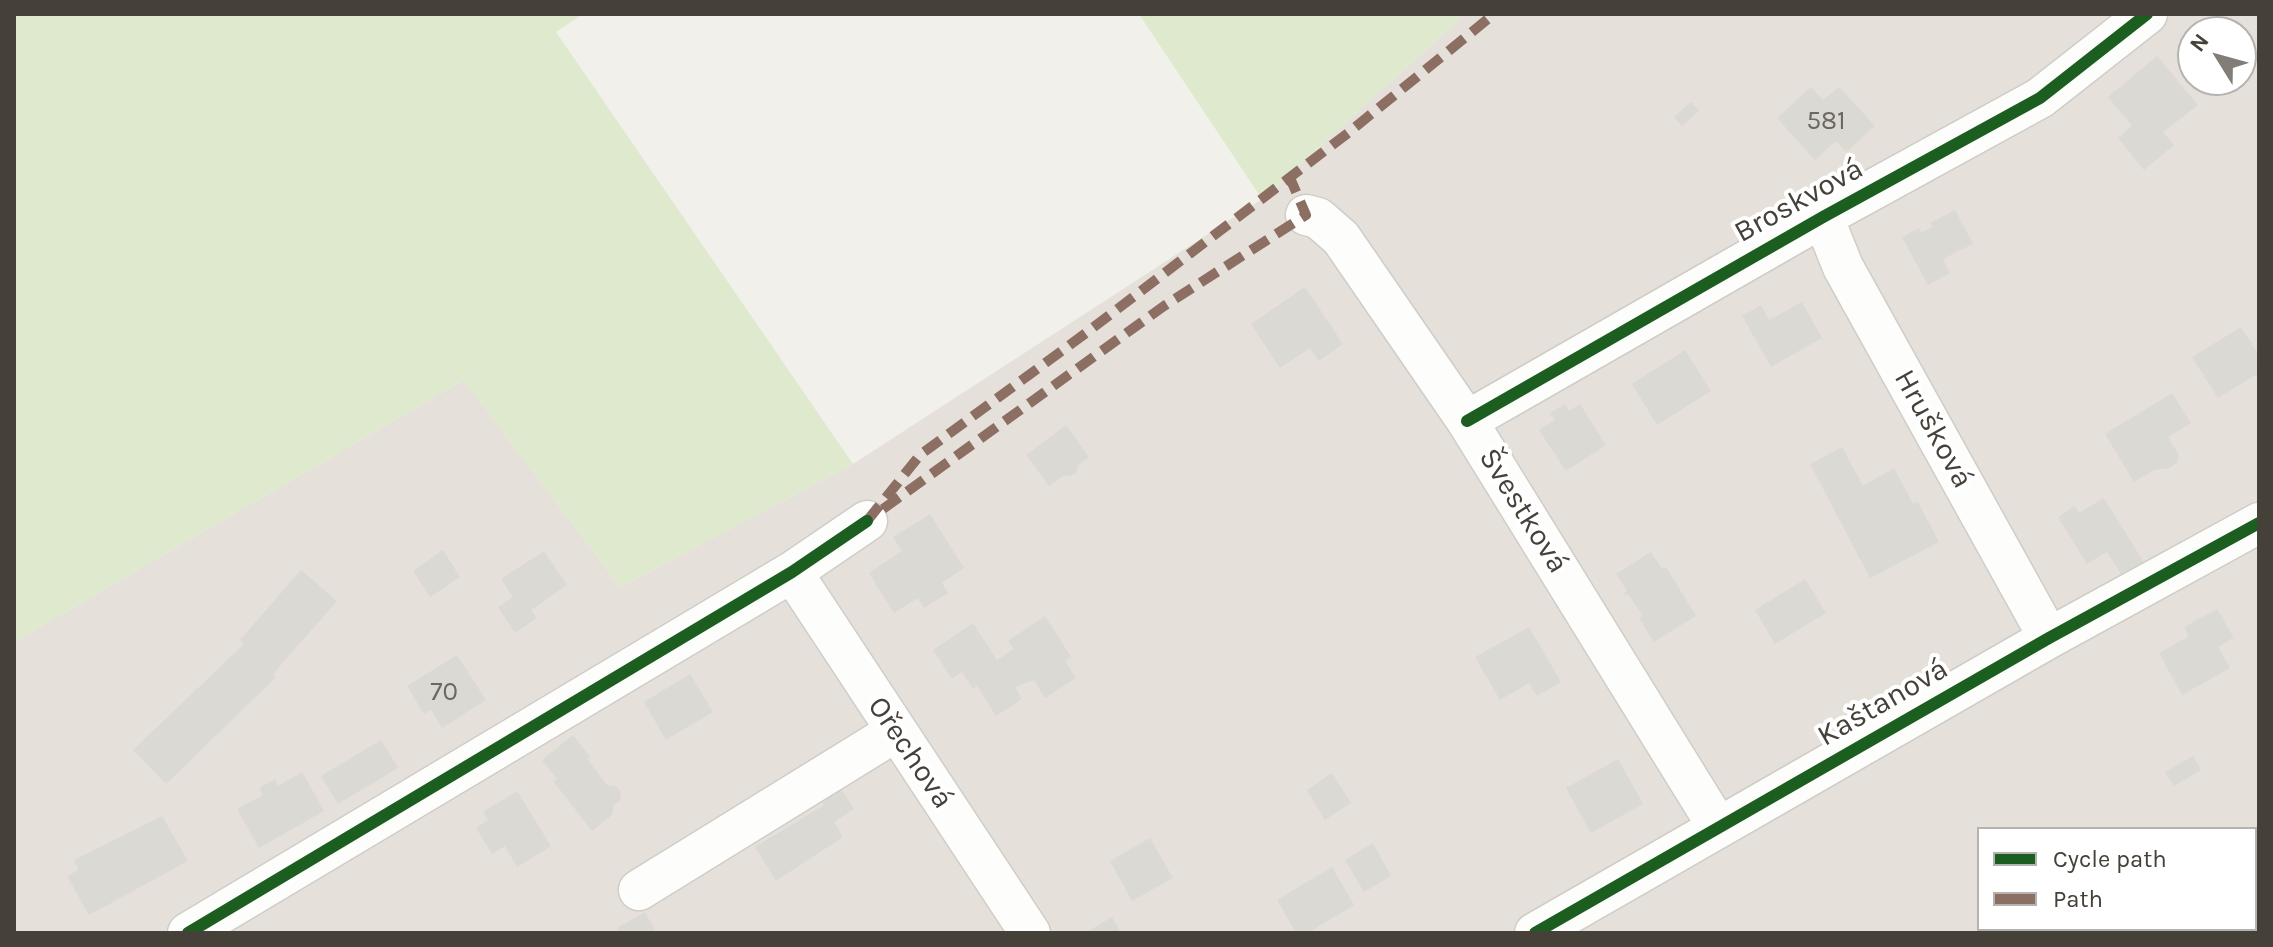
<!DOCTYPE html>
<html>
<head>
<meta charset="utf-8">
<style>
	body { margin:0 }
	#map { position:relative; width:2273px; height:947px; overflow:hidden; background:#f1f0eb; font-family:Karla,sans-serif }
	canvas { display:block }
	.frame { position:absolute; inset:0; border:16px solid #464138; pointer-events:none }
	.legend { position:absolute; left:1977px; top:827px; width:280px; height:104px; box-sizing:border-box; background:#fff; border:2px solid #b5b3af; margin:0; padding:10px 14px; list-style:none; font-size:24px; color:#464138 }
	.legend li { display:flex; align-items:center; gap:16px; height:40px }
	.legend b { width:40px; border:2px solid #b5b3af }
	.north { position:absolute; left:2177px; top:16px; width:80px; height:80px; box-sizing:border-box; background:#fff; border:2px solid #b5b3af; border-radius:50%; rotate:307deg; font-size:22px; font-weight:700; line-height:32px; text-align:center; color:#464138 }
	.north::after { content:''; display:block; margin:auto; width:28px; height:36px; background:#827e77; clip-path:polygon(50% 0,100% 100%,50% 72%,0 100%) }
</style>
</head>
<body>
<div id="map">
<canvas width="2273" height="947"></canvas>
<div class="frame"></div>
<ul class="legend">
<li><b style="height:10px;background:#1b5e20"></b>Cycle path</li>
<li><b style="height:10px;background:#8d6e63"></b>Path</li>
</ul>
<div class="north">N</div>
</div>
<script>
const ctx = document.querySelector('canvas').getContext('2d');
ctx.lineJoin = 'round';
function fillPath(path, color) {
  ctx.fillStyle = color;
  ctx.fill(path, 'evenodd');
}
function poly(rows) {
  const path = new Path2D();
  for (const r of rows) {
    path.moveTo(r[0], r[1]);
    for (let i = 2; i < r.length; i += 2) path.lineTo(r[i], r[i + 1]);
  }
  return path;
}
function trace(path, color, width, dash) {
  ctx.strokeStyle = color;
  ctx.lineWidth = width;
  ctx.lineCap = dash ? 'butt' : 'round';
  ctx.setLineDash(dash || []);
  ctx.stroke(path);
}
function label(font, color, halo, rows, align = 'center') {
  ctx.font = font + ' Karla,sans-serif';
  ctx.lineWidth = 8;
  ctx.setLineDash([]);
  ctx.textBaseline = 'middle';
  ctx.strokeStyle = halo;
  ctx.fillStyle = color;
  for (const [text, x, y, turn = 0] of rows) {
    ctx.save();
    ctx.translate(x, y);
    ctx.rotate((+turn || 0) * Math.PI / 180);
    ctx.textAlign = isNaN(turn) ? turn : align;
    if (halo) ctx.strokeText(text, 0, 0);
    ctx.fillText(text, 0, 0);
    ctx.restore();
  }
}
fillPath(poly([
	[1465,14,2259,14,2259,933,14,933,14,642,464,380,620,587,853,464,1262,199],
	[2193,32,2241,32,2241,80,2193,80],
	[1979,829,2255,829,2255,929,1979,929]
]), '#e5e1da');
fillPath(poly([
	[14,14,583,14,556,32,853,464,620,587,464,380,14,642],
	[1139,14,1465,14,1262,199]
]), '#dee9ce');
fillPath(poly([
	[2227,16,2238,32,2212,32,2209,28],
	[2157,56,2198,105,2163,132,2174,145,2144,170,2118,138,2132,126,2108,97],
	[1811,87,1823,100,1839,87,1875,126,1846,152,1836,141,1815,160,1777,118],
	[1691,102,1699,111,1682,126,1674,117],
	[1955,210,1973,244,1943,259,1950,273,1928,285,1902,237,1919,228,1921,233,1932,227,1930,223],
	[1305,287,1343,344,1319,361,1310,348,1280,368,1251,324],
	[1802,302,1822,338,1771,367,1742,316,1761,305,1769,320],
	[2241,327,2259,355,2259,373,2218,398,2192,357],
	[1685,350,1711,391,1657,425,1632,384],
	[2172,393,2191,423,2168,437,2179,455,2177,463,2170,468,2154,470,2134,482,2105,434],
	[1565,404,1569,411,1580,404,1606,445,1566,471,1539,430,1555,420,1550,413],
	[1066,425,1089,457,1078,465,1077,472,1071,476,1064,475,1049,486,1026,455],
	[1842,447,1863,486,1894,468,1913,504,1918,502,1939,542,1870,578,1810,464],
	[2104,498,2145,564,2123,577,2107,552,2087,564,2058,517,2075,506,2079,513],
	[930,514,964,568,942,583,948,593,924,608,918,598,894,613,869,573,902,551,893,537],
	[443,550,460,577,430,597,413,571],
	[544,551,567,585,531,610,537,618,515,633,498,607,513,597,501,579],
	[1651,552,1662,569,1666,567,1696,616,1654,642,1639,618,1643,616,1628,594,1625,596,1624,593,1627,591,1616,574],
	[301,570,337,601,273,674,276,677,166,784,133,750,244,644,240,640],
	[1805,579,1826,613,1775,644,1755,610],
	[2217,609,2234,638,2218,647,2230,668,2182,695,2159,653,2189,636,2184,627],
	[1045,616,1071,657,1065,661,1076,678,1045,698,1034,680,1015,687,1022,699,996,716,977,686,973,689,962,672,952,679,933,650,973,623,997,660,1014,649,1008,641],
	[1529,627,1561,682,1537,696,1529,683,1500,700,1475,657],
	[457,655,486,700,442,728,431,710,424,714,407,686],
	[690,674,713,712,666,740,644,702],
	[573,735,590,757,587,759,607,785,616,786,621,793,620,801,613,805,613,814,592,831,554,782,557,779,542,760],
	[381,740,398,768,338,804,321,776],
	[2193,756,2201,770,2174,786,2165,772],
	[1618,759,1643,804,1591,833,1566,788],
	[302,772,324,811,259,848,237,809,263,795,259,788,275,779,278,786],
	[1332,773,1351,803,1325,820,1307,790],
	[841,789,854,809,834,822,843,837,776,881,755,847,824,805,821,800],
	[517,791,551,846,517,867,505,846,492,854,476,828,488,820,483,812],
	[162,816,188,861,89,915,67,876,79,870,74,860],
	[1150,838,1173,878,1132,901,1110,861],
	[1373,843,1391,876,1364,892,1345,860],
	[1332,867,1354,905,1308,933,1296,933,1277,900],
	[645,912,655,930,650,933,620,933,617,928],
	[1112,917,1121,933,1085,933],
	[2087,929,2144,929,2147,933,2089,933]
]), '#dbd9d4');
const street = poly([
	[1306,215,1318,218,1341,238,1467,421,1718,827],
	[1823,217,1843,267,2049,638],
	[1467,421,1823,217,2040,98,2147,14],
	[792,572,1030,933],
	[639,890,895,732],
	[188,933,792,572,867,521],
	[1535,933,2049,638,2259,523],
	[2257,933,2259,932]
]);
trace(street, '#cfcdc9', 43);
trace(street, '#fdfdfc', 40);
trace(poly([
	[883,509,1164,306,1306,215,1290,178],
	[867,521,920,455,1086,333,1348,133,1494,14]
]), '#8d6e63', 10, [20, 10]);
trace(poly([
	[1467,421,1823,217,2040,98,2147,14],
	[188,933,792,572,867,521],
	[1535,933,2049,638,2259,523]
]), '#1b5e20', 12);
label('26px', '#6c6860', null, [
	["581",1826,122],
	["70",444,693]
]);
label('30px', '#464138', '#fff', [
	["Broskvová",1799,201,-29],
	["Hrušková",1933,429,61],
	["Švestková",1523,511,58],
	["Kaštanová",1883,703,-30],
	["Ořechová",910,753,56]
]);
</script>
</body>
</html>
